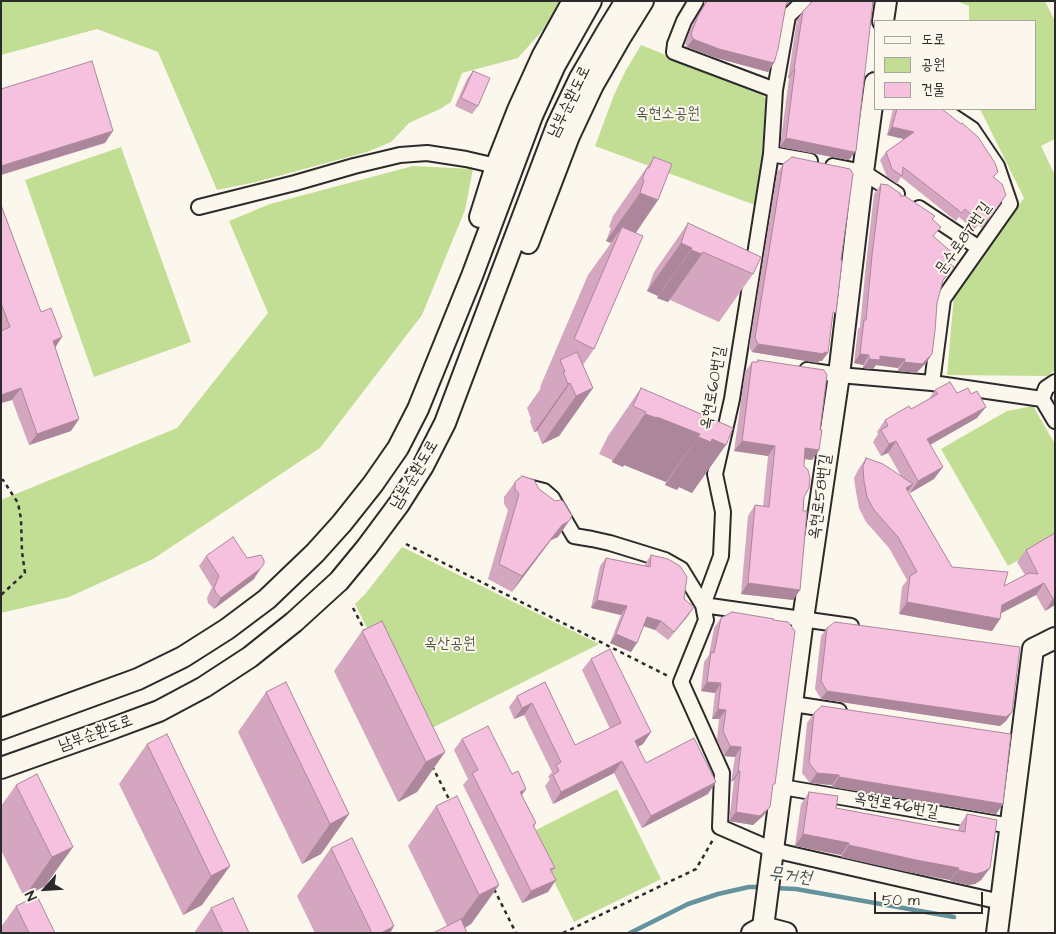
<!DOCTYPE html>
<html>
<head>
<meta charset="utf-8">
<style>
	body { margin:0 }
	#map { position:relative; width:1056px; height:934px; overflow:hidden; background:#fbf7ec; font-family:"Architects Daughter","Poor Story",sans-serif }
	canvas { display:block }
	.frame { position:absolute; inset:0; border:2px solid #2b2b2b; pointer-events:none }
	.legend { position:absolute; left:874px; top:20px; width:162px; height:90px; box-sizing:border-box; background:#fbf7ec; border:1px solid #a8a59f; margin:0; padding:6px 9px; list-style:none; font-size:15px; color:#2b2b2b }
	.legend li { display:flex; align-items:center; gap:10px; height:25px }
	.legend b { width:25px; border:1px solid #a8a59f }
	.north { position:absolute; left:20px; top:864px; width:50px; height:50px; -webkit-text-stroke:4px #fbf7ec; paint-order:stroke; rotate:244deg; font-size:14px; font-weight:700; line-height:20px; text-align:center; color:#2b2b2b }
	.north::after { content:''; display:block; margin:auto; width:18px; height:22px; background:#2b2b2b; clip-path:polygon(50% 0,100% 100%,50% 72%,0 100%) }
	.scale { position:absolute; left:874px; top:892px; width:109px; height:22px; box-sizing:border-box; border:2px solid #2b2b2b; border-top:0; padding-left:6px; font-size:15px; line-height:18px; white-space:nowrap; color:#2b2b2b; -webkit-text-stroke:4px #fbf7ec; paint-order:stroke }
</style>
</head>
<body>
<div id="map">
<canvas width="1056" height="934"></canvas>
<div class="frame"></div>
<ul class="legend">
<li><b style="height:6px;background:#fbf7ec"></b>도로</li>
<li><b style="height:14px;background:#c2de95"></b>공원</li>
<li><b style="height:14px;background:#f6c1de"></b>건물</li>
</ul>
<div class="north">N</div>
<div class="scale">50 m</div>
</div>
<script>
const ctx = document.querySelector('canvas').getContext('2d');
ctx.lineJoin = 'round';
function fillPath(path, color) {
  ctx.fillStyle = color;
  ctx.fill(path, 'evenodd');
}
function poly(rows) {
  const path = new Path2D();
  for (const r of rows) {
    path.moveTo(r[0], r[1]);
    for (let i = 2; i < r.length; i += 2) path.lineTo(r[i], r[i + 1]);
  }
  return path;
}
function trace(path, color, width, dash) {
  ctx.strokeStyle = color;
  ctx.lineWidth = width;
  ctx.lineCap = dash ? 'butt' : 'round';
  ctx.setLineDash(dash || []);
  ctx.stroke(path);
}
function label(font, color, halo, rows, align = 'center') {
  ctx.font = font + ' "Architects Daughter","Poor Story",sans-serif';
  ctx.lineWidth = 4;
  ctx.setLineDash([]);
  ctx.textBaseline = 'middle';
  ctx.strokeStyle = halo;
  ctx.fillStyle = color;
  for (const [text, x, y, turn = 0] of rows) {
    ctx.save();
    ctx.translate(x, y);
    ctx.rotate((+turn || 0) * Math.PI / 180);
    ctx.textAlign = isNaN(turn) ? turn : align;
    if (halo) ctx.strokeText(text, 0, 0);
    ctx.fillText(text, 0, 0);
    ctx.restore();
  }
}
fillPath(poly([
	[1,1,562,1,542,31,518,58,462,73,451,102,440,109,409,123,391,142,367,152,256,182,217,190,158,52,97,29,1,55],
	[956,1,1045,1,1055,21,1055,139,1041,146,1055,175,1055,370,1047,376,947,375,954,295,1024,198,980,109,1035,109,1035,21,969,21,969,6],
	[641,45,757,92,765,97,767,107,764,157,755,205,595,146,614,95,626,70],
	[121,147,191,342,94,377,25,180],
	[413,166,473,169,465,210,422,315,320,448,153,559,69,597,1,613,1,500,177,428,268,313,229,221,270,204],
	[1033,406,1055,444,1055,539,1008,566,941,449,1007,411],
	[402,547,599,644,420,734,355,604,366,593],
	[617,789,661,879,574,922,530,833]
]), '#c2de95');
trace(poly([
	[773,888,796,889,954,917],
	[630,933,688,904,718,894,749,887,762,887]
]), '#64939c', 4.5);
const minor = poly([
	[696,1,684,21,675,44,674,52,775,90],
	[804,1,788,16,775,90,771,154,732,399,715,474,723,512,721,556,703,605,706,620,681,682,722,773,720,827,773,850,1001,902],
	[771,154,810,161],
	[833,166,863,172,897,194],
	[199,207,295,183,354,166,400,155,427,153,466,159,496,166],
	[919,208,979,248],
	[807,370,839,375,932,383,1042,399,1046,388,1055,382],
	[932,383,943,299,1010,204,997,166,972,129,942,109],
	[1042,399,1055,421],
	[524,486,544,491,552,498,574,536,592,539,610,543,665,560,681,569,703,605],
	[703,605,851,626],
	[793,704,839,711],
	[782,787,1011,826]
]);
const secondary = poly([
	[883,21,886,1],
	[480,217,496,166,518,110,543,55,573,1],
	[528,243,569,136,593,85,620,38,643,1],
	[1,729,138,679,183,657,227,629,267,599,315,553,342,523,373,484,398,448,418,409,472,276,532,116,555,65,591,1],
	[1,768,108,730,159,711,204,687,250,657,294,622,339,581,367,547,399,504,423,466,445,423,557,126,580,78,608,30,626,1],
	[763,927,803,619,839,375,863,172,875,83],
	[752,933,763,927,786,933],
	[997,933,1033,649,1055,638]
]);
trace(minor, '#2b2b2b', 18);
trace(secondary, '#2b2b2b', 24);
trace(poly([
	[1,480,3,480,18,503,21,519,22,552,25,573,1,595],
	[406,544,668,676],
	[353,608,365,631],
	[432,766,450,801],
	[494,889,516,933],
	[563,933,696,869,714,838]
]), '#2b2b2b', 2.5, [4, 4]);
trace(minor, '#fbf7ec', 14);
trace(secondary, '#fbf7ec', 20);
fillPath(poly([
	[704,1,791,1,785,6,768,72,713,57,687,47,685,43,692,25,704,6],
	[812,1,873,1,850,159,848,160,780,147,789,78,788,78,797,20,803,11,812,2],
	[473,71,478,106,472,114,455,106,467,79],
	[893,109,942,109,994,177,1006,195,982,228,978,225,974,230,959,217,956,221,901,177,897,184,887,177,880,160,886,152,904,139,887,135],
	[654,157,658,200,636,233,594,349,583,365,593,388,559,436,542,444,537,431,534,432,530,421,531,419,527,408,541,388,540,387,588,275,611,243,606,241,611,228,609,227,613,216],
	[783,164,833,318,822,361,819,361,818,363,752,352,749,347,777,173],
	[881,184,935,216,932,219,934,237,955,255,949,263,947,276,942,282,937,303,932,354,926,363,916,373,898,371,898,368,876,365,873,369,863,368,863,365,854,363,858,329,860,327,866,264,874,194],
	[1,205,41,312,62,337,55,348,79,419,71,431,29,445,12,400,1,403],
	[688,223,753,274,719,322,670,300,668,302,657,298,658,296,647,291,654,272],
	[758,360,820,430,819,450,812,460,804,459,804,497,803,511,800,590,793,600,741,594,748,516,755,505,763,506,768,456,734,451,745,372,752,362,757,362],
	[641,388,733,428,692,493,679,487,677,490,665,485,666,482,624,465,623,467,612,462,612,460,599,454,608,436],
	[935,390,957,393,977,418,930,445,934,479,910,493,909,490,908,491,952,567,1004,586,1025,575,1017,562,1026,550,1055,533,1055,605,1045,611,1036,595,1001,613,1000,619,992,631,899,614,902,587,907,580,889,548,866,522,859,508,856,492,854,478,858,470,866,458,901,476,888,453,881,456,873,442,878,434,877,432,885,420,911,409,929,399],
	[515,482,539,489,569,521,558,537,551,540,512,592,488,579,508,510,504,504,504,497],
	[651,555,684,599,694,607,668,640,655,630,643,626,631,652,610,643,621,615,591,608,600,566,606,558,645,566,645,564],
	[206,556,254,579,214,609,208,603,207,598,212,587,199,566],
	[721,618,772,788,763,816,753,825,729,821,734,780,731,782,735,757,724,756,717,740,719,719,712,719,715,693,701,691,704,662,709,655,714,628],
	[827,628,1012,712,1006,721,1000,726,821,699,815,689,821,636],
	[362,631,445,752,417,792,398,802,334,671],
	[591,659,651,732,643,744,638,747,646,763,708,794,642,828,614,773,553,804,545,786,550,779,548,777,552,772,524,715,514,719,509,707,517,696,545,682,575,745,610,729,582,670],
	[266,692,349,814,321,854,302,864,238,732],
	[814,713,1003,804,996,814,832,787,832,785,810,783,802,773,807,723],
	[462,739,512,774,526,789,522,795,536,823,534,827,555,868,552,872,548,892,522,903,463,785,468,779,454,750],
	[147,744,230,866,202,905,183,915,119,784],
	[16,785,73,847,45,886,24,897,1,850,1,806],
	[809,792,836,808,958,831,959,826,967,814,990,868,981,880,975,884,968,885,950,881,950,880,908,872,841,857,841,855,795,846,801,804],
	[436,806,499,885,471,924,465,928,447,926,408,846],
	[331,848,394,926,390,933,315,933,297,896],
	[16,906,55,933,1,933,1,927],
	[211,908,249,933,194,933]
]), '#d4a6bf');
fillPath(poly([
	[693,39,774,63,768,72,713,57,687,47],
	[794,69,795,69,789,78,788,78],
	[892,127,914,132,908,140,887,135],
	[113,131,105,143,1,175,1,166],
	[786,138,856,151,850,159,848,160,780,147],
	[640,193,658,200,625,248,622,227,611,243,606,241],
	[681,243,692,248,658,296,647,291],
	[691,250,702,254,668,302,657,298],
	[62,337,54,349,53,341],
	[758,344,824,352,828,353,822,361,819,361,818,363,752,352],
	[860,354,869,355,863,365,854,363],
	[932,354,926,363,916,373,898,371,904,362],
	[880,356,905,359,898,368,876,365,873,369,863,368,869,359],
	[570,383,537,431,534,432,568,384],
	[21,388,12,400,1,403,1,395],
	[593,388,559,436,542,444,576,396],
	[986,407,977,418,919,451,927,439],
	[645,414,657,417,700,434,666,482,624,465,623,467,612,462],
	[79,419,71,431,29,445,37,434],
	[698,437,712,439,726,445,692,493,679,487,677,490,665,485],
	[742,441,775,446,768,456,734,451],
	[896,441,888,453,881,456,889,444],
	[805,448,819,450,812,460,798,458],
	[943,467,934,479,910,493,918,481],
	[913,484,905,496,906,488],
	[569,521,558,537,551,540,512,592,522,576,562,525],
	[261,568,254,579,214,609,221,598],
	[748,583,800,590,793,600,741,594],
	[1044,583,1036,595,994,617,1002,605],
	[1055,598,1055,605,1045,611,1053,599],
	[597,600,627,606,621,615,591,608],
	[907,602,1000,619,992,631,899,614],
	[694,607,688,616,668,640,674,632],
	[647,617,661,621,655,630,641,625],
	[616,634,637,643,631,652,610,643],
	[707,682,721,683,715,693,701,691],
	[827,691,1012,712,1006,721,1000,726,821,699],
	[532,703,524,715,514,719,522,708],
	[718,709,726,710,719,719,712,719],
	[651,732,643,744,627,753,635,741],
	[730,746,741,747,735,757,724,756],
	[445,752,417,792,398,802,426,762],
	[622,761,614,773,553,804,561,792],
	[740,771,734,780,731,782,738,772],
	[817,773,839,775,832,785,810,783],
	[839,777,1003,804,996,814,832,787],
	[716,782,708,794,642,828,651,816],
	[526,789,518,800,520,792],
	[770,807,763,816,753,825,729,821,736,812],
	[349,814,321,854,302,864,330,824],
	[803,834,849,843,841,855,795,846],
	[849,845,959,868,950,880,908,872,841,857],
	[73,847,45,886,24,897,52,857],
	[230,866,202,905,183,915,211,876],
	[990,868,981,880,975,884,968,885,950,881,958,870],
	[556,880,548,892,522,903,531,891],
	[499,885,471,924,455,933,452,933,479,895],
	[394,926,390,933,381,933]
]), '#ac879b');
const building = poly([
	[707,1,788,1,786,5,778,49,774,63,719,49,693,39,691,34,698,16,707,1],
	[813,1,873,1,856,151,854,152,786,138,795,69,794,69,803,11,813,1],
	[92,61,113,131,1,166,1,89,92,61],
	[473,71,490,78,478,106,461,98,473,71],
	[897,109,942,109,961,124,962,123,978,137,995,163,998,172,993,177,1002,184,1006,195,988,220,984,217,980,222,965,209,962,213,903,167,902,176,892,169,886,152,914,132,892,127,897,109],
	[654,157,672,164,658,200,640,193,644,180,642,179,647,168,649,168,654,157],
	[792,157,850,169,853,174,841,260,842,261,836,313,833,312,828,353,824,352,824,354,758,344,755,338,783,164,792,157],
	[881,184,888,185,901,194,900,196,905,196,935,216,932,219,941,227,933,236,955,255,949,263,954,267,943,280,937,303,935,331,932,354,922,364,904,362,905,359,880,356,880,360,869,359,869,355,860,354,864,320,866,320,872,255,881,184],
	[1,205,41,312,51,308,62,337,53,341,79,419,37,434,21,388,1,395,1,331,10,327,1,303,1,205],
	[688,223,761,257,753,274,703,252,702,254,691,250,692,248,681,243,688,223],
	[622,227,643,236,594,349,574,339,622,227],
	[577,352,593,388,576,396,570,383,568,384,563,372,565,372,560,360,577,352],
	[758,360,824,370,827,375,820,430,822,430,819,450,805,448,804,466,808,470,810,478,809,488,804,497,803,511,807,511,800,590,748,583,755,505,769,507,775,446,742,441,752,362,758,362,758,360],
	[950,382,957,393,968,388,971,394,977,391,986,407,927,439,943,467,918,481,896,441,889,444,881,430,888,426,885,420,909,406,911,409,938,394,935,390,950,382],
	[641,388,733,428,726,445,712,439,711,442,698,437,700,434,657,417,657,418,645,414,646,412,633,406,641,388],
	[866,458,883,464,913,484,906,488,952,567,1008,572,1004,586,1029,573,1038,574,1026,550,1055,533,1055,598,1053,599,1044,583,1002,605,1000,619,907,602,910,576,917,572,898,537,874,510,867,497,864,481,863,467,866,458],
	[522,476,534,480,539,489,555,501,560,500,563,501,572,516,569,521,562,525,522,576,499,564,519,494,515,489,515,482,522,476],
	[233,537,247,558,261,555,264,560,264,564,261,568,221,598,216,593,214,588,219,576,206,556,233,537],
	[651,555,668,559,680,566,687,577,684,599,694,607,674,632,661,621,647,617,637,643,616,634,627,606,597,600,606,558,650,567,651,555],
	[732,612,774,619,773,620,788,622,795,631,775,784,773,784,770,807,760,816,736,812,740,771,738,772,741,747,730,746,723,731,726,710,718,709,721,683,707,682,711,652,714,653,721,618,732,612],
	[382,621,445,752,426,762,362,631,382,621],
	[835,622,1020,647,1012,712,1006,717,827,691,821,681,827,628,835,622],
	[610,649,651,732,635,741,646,763,694,738,716,782,651,816,622,761,561,792,553,775,559,771,556,765,561,762,532,703,522,708,517,696,545,682,575,745,621,723,591,659,610,649],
	[286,682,349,814,330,824,266,692,286,682],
	[822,706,1011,734,1003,804,839,777,839,775,817,773,809,763,814,713,822,706],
	[488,726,512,774,518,771,526,789,520,792,536,823,533,825,555,868,550,869,556,880,531,891,472,773,478,770,462,739,488,726],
	[167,734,230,866,211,876,147,744,167,734],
	[37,774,73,847,52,857,16,785,37,774],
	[809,792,838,796,836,808,965,832,967,814,997,820,990,868,983,872,976,874,958,870,959,868,916,860,849,845,849,843,803,834,809,792],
	[457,796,499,885,479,895,436,806,457,796],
	[352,838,394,926,381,933,372,933,331,848,352,838],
	[37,896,55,933,29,933,16,906,37,896],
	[233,898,249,933,223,933,211,908,233,898],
	[461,919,467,933,433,933,461,919]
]);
fillPath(building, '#f6c1de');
trace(building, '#ac879b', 1);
label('16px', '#2b2b2b', '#fbf7ec', [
	["남부순환도로",570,102,-64],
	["문수로87번길",964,239,-55],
	["옥현로60번길",714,388,-80],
	["남부순환도로",415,475,-59],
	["옥현로58번길",821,497,-82],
	["남부순환도로",96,734,-20],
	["옥현로46번길",896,806,10]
]);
label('16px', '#515846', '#fbf7ec', [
	["옥현소공원",668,115],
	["옥산공원",450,645]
]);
label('italic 18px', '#43565a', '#fbf7ec', [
	["무거천",790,877,6]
]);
</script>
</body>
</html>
